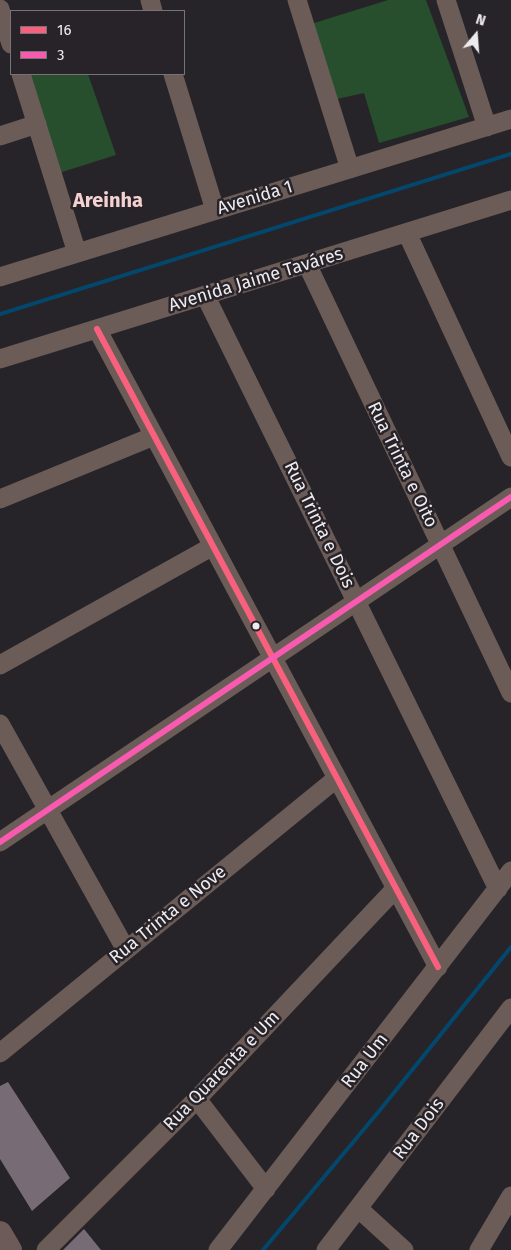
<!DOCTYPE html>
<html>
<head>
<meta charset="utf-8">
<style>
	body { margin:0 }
	#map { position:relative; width:511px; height:1250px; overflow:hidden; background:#262428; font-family:"Fira Sans",sans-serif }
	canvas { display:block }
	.legend { position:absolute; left:10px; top:10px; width:175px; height:65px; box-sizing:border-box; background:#272329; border:1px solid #777378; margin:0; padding:6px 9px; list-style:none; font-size:15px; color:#eeebef }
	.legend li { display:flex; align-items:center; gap:10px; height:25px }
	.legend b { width:25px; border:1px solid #777378 }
	.north { position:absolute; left:451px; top:10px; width:50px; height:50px; -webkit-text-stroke:4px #272329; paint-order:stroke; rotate:18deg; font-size:14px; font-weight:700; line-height:20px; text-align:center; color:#eeebef }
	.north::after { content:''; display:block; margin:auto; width:18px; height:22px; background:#eeebef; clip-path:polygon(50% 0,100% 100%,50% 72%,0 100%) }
</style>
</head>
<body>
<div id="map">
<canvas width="511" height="1250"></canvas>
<ul class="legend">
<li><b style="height:6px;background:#f8607d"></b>16</li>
<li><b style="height:6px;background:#f75aaf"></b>3</li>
</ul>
<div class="north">N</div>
</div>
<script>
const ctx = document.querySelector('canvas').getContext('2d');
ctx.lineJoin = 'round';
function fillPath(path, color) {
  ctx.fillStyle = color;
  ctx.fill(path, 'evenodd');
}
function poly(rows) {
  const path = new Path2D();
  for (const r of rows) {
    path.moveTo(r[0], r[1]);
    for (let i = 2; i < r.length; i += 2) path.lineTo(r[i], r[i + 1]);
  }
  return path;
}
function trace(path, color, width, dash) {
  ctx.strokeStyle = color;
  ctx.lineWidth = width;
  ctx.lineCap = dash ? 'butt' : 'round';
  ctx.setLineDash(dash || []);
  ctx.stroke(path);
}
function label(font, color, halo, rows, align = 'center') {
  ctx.font = font + ' "Fira Sans",sans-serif';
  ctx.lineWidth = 5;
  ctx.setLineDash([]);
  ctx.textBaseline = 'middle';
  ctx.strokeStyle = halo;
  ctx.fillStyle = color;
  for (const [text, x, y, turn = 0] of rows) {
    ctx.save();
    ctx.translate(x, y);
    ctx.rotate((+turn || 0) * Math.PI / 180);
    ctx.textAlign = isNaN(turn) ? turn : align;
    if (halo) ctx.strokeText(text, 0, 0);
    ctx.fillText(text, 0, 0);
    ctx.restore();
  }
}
fillPath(poly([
	[388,0,426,0,469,117,379,143,364,93,337,99,311,24],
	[29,74,88,74,116,155,59,173]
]), '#274e2d');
trace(poly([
	[0,314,511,154],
	[263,1250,380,1110,511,947]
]), '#03476d', 4);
fillPath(poly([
	[8,1082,70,1178,32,1211,0,1159,0,1086],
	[84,1229,101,1250,63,1250]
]), '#776b76');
trace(poly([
	[150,0,153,11],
	[297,0,350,169],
	[446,0,487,127],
	[0,9,11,44],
	[21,74,77,253],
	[173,74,215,210],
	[0,136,37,124],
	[407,233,511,457],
	[307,264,511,693],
	[0,277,511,119],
	[205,295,498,889],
	[97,329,438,967],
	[0,359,511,200],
	[0,499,154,436],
	[0,665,213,546],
	[0,724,126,950],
	[0,842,511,497],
	[0,1053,337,778],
	[197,1099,266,1189],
	[359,1209,404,1250],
	[46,1250,197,1099,396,888],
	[218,1250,511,871],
	[326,1250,511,1008],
	[479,1250,511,1196]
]), '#6b5c58', 19);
trace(poly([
	[0,1233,10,1250]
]), '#6c5b58', 24);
trace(poly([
	[97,329,438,967]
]), '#f8607d', 6);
trace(poly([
	[0,842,511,497]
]), '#f75aaf', 6);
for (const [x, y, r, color] of [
	[256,626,4.5,"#eeebef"]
]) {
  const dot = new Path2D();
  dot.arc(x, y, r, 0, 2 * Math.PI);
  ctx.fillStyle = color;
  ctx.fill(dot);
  trace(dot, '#272329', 2);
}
label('18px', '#eeebef', '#272329', [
	["Avenida 1",255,198,-17],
	["Avenida Jaime Taváres",256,280,-17],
	["Rua Trinta e Oito",402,465,64],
	["Rua Trinta e Dois",319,525,64],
	["Rua Trinta e Nove",168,915,-39],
	["Rua Um",365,1061,-52],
	["Rua Quarenta e Um",222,1071,-46],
	["Rua Dois",419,1129,-53]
]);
label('bold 20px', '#f5d2d2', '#272329', [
	["Areinha",108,201]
]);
</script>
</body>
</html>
